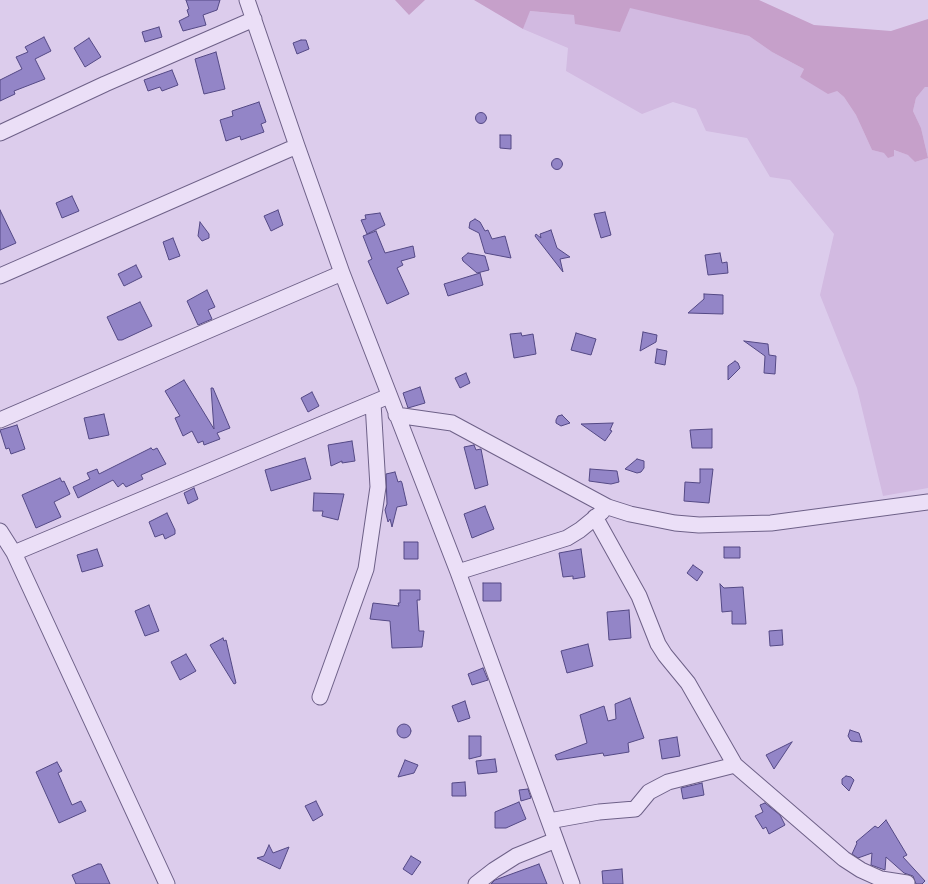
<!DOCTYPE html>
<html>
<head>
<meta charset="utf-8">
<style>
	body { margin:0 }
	canvas { display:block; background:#dcccec }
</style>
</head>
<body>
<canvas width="928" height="884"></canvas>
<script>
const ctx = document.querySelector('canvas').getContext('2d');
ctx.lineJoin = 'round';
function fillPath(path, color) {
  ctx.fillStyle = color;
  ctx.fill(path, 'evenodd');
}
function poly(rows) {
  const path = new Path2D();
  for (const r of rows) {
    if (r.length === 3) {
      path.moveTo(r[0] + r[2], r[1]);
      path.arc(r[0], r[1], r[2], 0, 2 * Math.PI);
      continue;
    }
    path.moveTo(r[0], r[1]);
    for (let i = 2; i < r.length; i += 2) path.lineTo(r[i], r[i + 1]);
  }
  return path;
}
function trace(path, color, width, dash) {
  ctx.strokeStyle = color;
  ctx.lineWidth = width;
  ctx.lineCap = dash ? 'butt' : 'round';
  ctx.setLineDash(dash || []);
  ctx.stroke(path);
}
fillPath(poly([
	[629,7,749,36,772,52,804,69,800,77,837,91,844,97,856,115,872,150,884,153,893,150,909,155,915,162,928,158,928,488,883,496,857,388,820,295,834,234,790,180,770,177,747,138,706,131,696,109,673,102,642,114,566,71,568,48,523,29,529,11,574,15],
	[925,87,928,87,928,158,921,128,913,111,916,98]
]), '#d2bae1');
fillPath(poly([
	[395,0,425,0,409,15],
	[474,0,759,0,814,25,891,31,928,19,928,87,925,87,916,98,913,111,921,128,928,158,915,162,908,155,894,150,894,156,888,158,884,153,872,150,856,115,844,97,837,91,828,94,800,77,804,69,772,52,749,36,630,8,620,32,575,24,574,15,530,11,523,29]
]), '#c6a0ca');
const building = poly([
	[186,0,220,0,217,10,203,15,206,25,183,31,179,21,189,16,187,10,189,9,186,0],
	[159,27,162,37,145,42,142,32,159,27],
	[44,37,51,51,35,59,45,79,14,91,15,94,0,101,0,80,22,69,16,57,28,52,25,47,44,37],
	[89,38,101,57,85,67,74,48,89,38],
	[301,40,306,40,309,49,297,54,293,43,301,40],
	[216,52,225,89,204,94,195,59,216,52],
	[172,70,178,85,162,91,160,87,148,91,144,80,172,70],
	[259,102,266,122,261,124,264,132,241,140,240,136,226,141,220,120,233,116,232,111,259,102],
	[481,118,5.5],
	[500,135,511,135,511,149,500,148,500,135],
	[557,164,5.5],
	[72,196,79,211,62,218,56,203,72,196],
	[0,210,16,243,0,250,0,210],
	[278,210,283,225,271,231,264,216,278,210],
	[605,212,611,235,601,238,594,214,605,212],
	[380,213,385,225,367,234,361,220,366,219,365,215,380,213],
	[475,219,480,222,485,231,488,230,492,239,505,236,511,258,485,253,479,233,469,228,470,222,475,219],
	[200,222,209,234,209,238,202,241,198,236,200,222],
	[551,230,557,248,570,257,560,259,563,272,535,236,536,234,541,238,540,234,551,230],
	[376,231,385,253,413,246,415,257,401,261,403,265,397,268,409,294,387,304,368,261,372,259,363,236,376,231],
	[173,238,180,256,169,260,163,242,173,238],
	[468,253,485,256,489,270,477,273,463,261,462,258,468,253],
	[720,253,722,263,727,262,728,273,708,275,705,255,720,253],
	[136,265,142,277,124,286,118,274,136,265],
	[480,273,483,285,448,296,444,284,480,273],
	[207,290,215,307,208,310,212,319,198,325,187,301,207,290],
	[704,294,723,295,723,314,688,313,704,299,704,294],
	[140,302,152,326,122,340,118,340,107,317,140,302],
	[643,332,657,335,656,342,640,351,643,332],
	[521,333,522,336,533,334,536,354,514,358,510,334,521,333],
	[576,333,596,339,591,355,571,350,576,333],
	[744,341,768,344,769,355,776,356,775,374,764,373,765,356,744,341],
	[657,349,667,351,665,365,655,363,657,349],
	[735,361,738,363,740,368,728,380,728,366,735,361],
	[466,373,470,383,460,388,455,378,466,373],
	[184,380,214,429,211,388,213,388,230,428,217,433,220,439,204,445,203,441,198,443,192,431,183,436,175,418,180,416,165,391,184,380],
	[420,387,425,403,408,408,403,393,420,387],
	[312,392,319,406,308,412,301,398,312,392],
	[104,414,109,435,89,439,84,418,104,414],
	[562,415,570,423,561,426,556,423,556,420,558,416,562,415],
	[613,423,610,430,612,431,605,441,581,424,613,423],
	[17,425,25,449,11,454,9,448,6,449,0,430,17,425],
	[712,429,712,448,692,448,690,430,712,429],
	[352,441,355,461,342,463,342,461,331,466,328,445,352,441],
	[474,445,476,450,481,449,488,485,475,489,464,447,474,445],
	[151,448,153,450,157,448,166,464,141,475,143,479,126,487,123,483,118,487,113,480,78,498,73,487,90,479,87,473,97,469,99,474,151,448],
	[305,458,311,479,271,491,265,470,305,458],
	[637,459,644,461,644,468,641,472,637,473,625,469,637,459],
	[590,469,617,471,619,482,611,484,589,481,590,469],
	[700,469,713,469,709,503,684,501,685,482,700,483,700,469],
	[395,472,398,482,401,481,402,483,407,505,397,507,392,527,390,519,388,522,385,510,387,504,386,474,395,472],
	[60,478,62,482,64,481,70,494,54,502,61,517,36,528,22,495,60,478],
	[194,488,198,499,188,504,184,493,194,488],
	[314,493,344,494,338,520,322,516,323,511,313,511,314,493],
	[485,506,494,529,472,538,464,514,485,506],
	[167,513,175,530,175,534,165,539,163,534,155,537,149,522,167,513],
	[404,542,418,542,418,559,404,559,404,542],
	[724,547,740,547,740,558,724,558,724,547],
	[97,549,103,566,82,572,77,555,97,549],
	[581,549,585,577,573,579,573,576,563,577,559,553,581,549],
	[693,565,703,572,697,581,687,573,693,565],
	[483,583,501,583,501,601,483,601,483,583],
	[720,584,724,588,743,587,746,624,732,624,732,611,722,612,720,584],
	[400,590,420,590,420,600,417,600,419,631,424,631,422,647,392,648,390,621,370,619,373,603,399,606,398,603,400,603,400,590],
	[149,605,159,631,145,636,135,611,149,605],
	[629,610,631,638,609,640,607,612,629,610],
	[782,630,783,645,770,646,769,631,782,630],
	[223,638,224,641,226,640,236,683,234,684,210,645,223,638],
	[588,644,593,666,567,673,561,651,588,644],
	[186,654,196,671,180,680,171,662,186,654],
	[483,668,488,680,472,685,468,674,483,668],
	[630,698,644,738,628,743,629,752,604,756,603,753,557,760,555,755,587,743,580,715,604,706,608,721,616,719,615,704,630,698],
	[465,701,470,718,458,722,452,706,465,701],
	[404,731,7],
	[850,730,859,733,862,742,851,741,848,736,850,730],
	[469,736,481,736,481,756,469,759,469,736],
	[677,737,680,756,662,759,659,740,677,737],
	[792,742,774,769,766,755,792,742],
	[495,759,497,772,478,774,476,761,495,759],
	[405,760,418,765,414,773,398,777,405,760],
	[57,762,62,771,58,773,72,805,81,801,86,811,59,823,36,772,57,762],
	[846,776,851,777,854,780,849,791,842,784,842,779,846,776],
	[465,782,466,796,452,796,452,783,465,782],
	[702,783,704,795,683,799,681,788,702,783],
	[528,789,531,798,521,801,519,790,528,789],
	[316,801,323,815,313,821,305,806,316,801],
	[519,802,526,819,506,828,495,828,495,812,519,802],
	[765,803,780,815,785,825,769,834,766,827,763,829,755,816,763,812,760,805,765,803],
	[886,820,907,855,903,857,925,881,922,884,916,884,913,876,904,873,886,857,885,870,871,865,872,853,858,858,852,854,857,843,856,842,875,826,878,828,886,820],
	[269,845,273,853,289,847,280,869,257,858,264,856,269,845],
	[411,856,421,862,412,875,403,869,411,856],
	[98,864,101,864,110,884,76,884,72,875,98,864],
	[539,864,547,884,491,884,495,880,539,864],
	[622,869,623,884,603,884,602,871,622,869]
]);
fillPath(building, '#9385c7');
trace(building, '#544985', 1);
const street = poly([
	[247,0,297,146,342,273,458,572,572,884],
	[0,133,105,84,254,19],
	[0,276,297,146],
	[396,415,452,423,608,507,630,514,675,523,699,525,771,523,928,502],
	[0,420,342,273],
	[595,517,639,596,658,644,665,655,688,683,735,765,844,859,861,870,881,879,907,883],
	[0,531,14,553,167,884],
	[14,553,389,396],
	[458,572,567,538,580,530,602,512],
	[320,697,366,569,378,487,373,403],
	[549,821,599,812,635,809,649,792,668,782,735,765],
	[476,884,494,870,516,856,556,840]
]);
trace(street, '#6e6188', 17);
trace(street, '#ebdff7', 15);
</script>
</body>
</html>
